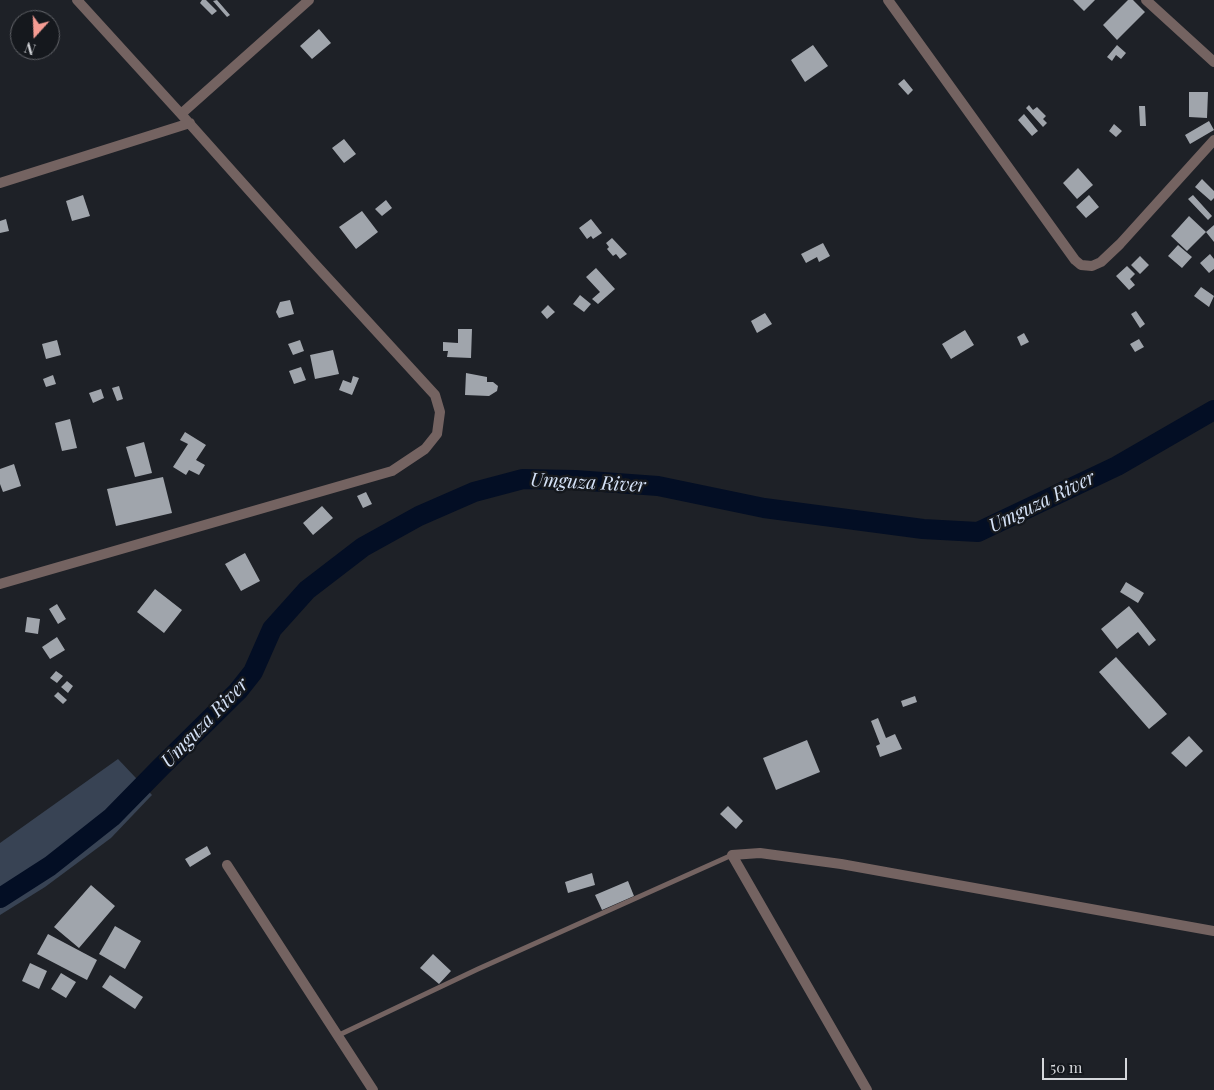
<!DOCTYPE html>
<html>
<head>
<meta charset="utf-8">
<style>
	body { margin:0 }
	#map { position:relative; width:1214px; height:1090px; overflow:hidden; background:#1e2127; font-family:"Playfair Display",serif }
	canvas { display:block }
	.north { position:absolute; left:10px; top:10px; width:50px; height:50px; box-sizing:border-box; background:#15181d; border:1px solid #626469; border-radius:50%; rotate:200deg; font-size:14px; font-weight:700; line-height:20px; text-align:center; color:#d5d7db }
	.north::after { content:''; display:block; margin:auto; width:18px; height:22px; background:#f59c93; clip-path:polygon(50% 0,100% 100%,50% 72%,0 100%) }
	.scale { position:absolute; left:1042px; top:1058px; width:85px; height:22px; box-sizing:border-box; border:2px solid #d5d7db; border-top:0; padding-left:6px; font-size:15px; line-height:18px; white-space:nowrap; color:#d5d7db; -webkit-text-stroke:4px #15181d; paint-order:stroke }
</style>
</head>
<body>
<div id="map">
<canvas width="1214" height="1090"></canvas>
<div class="north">N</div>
<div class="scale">50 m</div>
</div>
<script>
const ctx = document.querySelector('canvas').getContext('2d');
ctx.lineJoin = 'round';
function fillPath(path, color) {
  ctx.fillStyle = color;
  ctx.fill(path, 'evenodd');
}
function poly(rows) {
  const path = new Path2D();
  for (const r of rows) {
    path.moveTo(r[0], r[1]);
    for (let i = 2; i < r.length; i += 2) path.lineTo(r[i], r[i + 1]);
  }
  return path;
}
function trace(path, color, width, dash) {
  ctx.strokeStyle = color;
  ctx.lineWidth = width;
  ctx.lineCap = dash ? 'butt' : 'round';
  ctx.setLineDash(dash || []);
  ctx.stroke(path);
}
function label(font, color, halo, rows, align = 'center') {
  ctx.font = font + ' "Playfair Display",serif';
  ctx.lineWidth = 5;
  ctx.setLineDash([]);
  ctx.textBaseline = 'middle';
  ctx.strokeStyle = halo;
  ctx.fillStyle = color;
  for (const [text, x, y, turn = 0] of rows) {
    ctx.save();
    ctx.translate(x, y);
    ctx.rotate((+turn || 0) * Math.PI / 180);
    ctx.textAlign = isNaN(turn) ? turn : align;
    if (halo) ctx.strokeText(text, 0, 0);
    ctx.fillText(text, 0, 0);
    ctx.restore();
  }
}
fillPath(poly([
	[118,759,152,795,111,838,45,887,0,915,0,843]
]), '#384354');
trace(poly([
	[0,898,50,866,112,817,160,768,238,691,253,672,272,629,307,590,363,547,419,516,474,492,523,479,575,480,658,486,764,508,923,529,978,532,1117,466,1214,410]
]), '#030e24', 20);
fillPath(poly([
	[202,0,206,0,217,11,212,15,200,3],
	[217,0,230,15,227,17,213,1],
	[1073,0,1095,0,1084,11],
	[1128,0,1133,0,1145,12,1117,40,1103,25],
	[319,29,331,43,312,59,300,46],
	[813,45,828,66,805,82,791,60],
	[1117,45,1126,53,1121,59,1116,55,1112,61,1107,57],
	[904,79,913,90,908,95,898,84],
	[1189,92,1208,92,1207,118,1189,117],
	[1029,105,1033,110,1037,107,1046,116,1043,119,1047,123,1043,127,1026,108],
	[1139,106,1145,106,1146,126,1140,126],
	[1024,114,1038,131,1032,136,1018,120],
	[1209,121,1214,130,1190,144,1185,135],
	[1114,124,1122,131,1116,137,1109,131],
	[344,139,356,154,344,163,332,148],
	[1078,168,1093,185,1077,199,1063,183],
	[1202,179,1214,191,1214,198,1211,201,1195,187],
	[83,195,90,216,72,221,66,201],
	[1089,195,1099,207,1086,218,1076,207],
	[1193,195,1212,216,1208,220,1188,199],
	[386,200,392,208,382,216,375,209],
	[362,211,378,232,356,249,339,227],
	[1189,216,1206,232,1187,251,1171,236],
	[6,219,9,231,0,233,0,221],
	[591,219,602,233,593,239,591,236,587,239,579,228],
	[1214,225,1214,242,1206,232],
	[612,238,627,254,620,259,616,254,613,256,607,249,609,247,606,243],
	[823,243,830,256,819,262,817,257,806,263,801,254],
	[1178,245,1192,257,1182,268,1168,256],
	[1210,254,1214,259,1214,269,1209,273,1200,263],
	[1140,256,1149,265,1140,274,1131,265],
	[1127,266,1135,274,1130,279,1135,285,1129,290,1116,276],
	[596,268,615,289,598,304,592,299,600,292,586,277],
	[1201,287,1214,296,1209,307,1194,296],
	[580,295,591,304,584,312,573,304],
	[290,300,294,314,279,318,276,312,280,302],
	[548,305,555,312,547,319,541,312],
	[1136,311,1145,324,1140,328,1131,314],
	[765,313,772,324,757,333,751,321],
	[458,329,472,329,471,358,447,357,448,351,443,351,443,342,458,343],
	[965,330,974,345,951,359,942,344],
	[1024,333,1029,342,1021,346,1017,337],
	[1139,339,1144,347,1135,352,1130,344],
	[57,340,61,355,46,359,42,344],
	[300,340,304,351,293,355,288,344],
	[333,350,339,374,315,379,310,355],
	[301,367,306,380,294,384,289,371],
	[466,373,487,377,487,382,493,382,498,386,497,391,489,396,465,395],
	[53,375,56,384,46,387,43,379],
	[353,376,359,378,352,395,339,390,343,380,351,383],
	[119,386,123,399,117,401,112,388],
	[101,389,104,398,93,403,89,393],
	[70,419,77,448,62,451,55,423],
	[185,432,206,445,196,460,205,465,199,475,189,470,186,475,173,467,188,444,180,440],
	[144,442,152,473,135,477,126,447],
	[14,464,21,486,3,492,0,484,0,469],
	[163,477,172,513,116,526,107,489],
	[366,492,372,504,363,508,357,496],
	[322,506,333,518,313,535,303,523],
	[245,553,260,581,241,591,225,564],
	[1126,582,1144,593,1138,603,1120,592],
	[155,589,182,610,164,633,137,612],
	[57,604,66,619,58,624,49,609],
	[1129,606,1156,640,1149,646,1138,632,1117,649,1101,629],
	[27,617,40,619,38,634,25,632],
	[57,637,65,650,50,659,42,647],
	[1116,657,1167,714,1149,729,1099,672],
	[56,671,63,676,57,683,50,678],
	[67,681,73,686,68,693,61,687],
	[58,692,67,700,63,704,54,696],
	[915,696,917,702,903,707,901,701],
	[878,718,886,738,895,734,902,749,880,757,876,746,880,744,871,721],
	[1189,736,1203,751,1186,767,1171,753],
	[807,740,820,772,776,790,763,758],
	[728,806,743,821,736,829,720,814],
	[207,846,211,854,190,867,185,859],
	[592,873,595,885,568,893,565,882],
	[628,881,634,896,602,910,595,895],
	[91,885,115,906,79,948,54,927],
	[115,926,141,941,125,969,99,954],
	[48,934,97,960,87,980,37,954],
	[433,954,451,971,439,984,420,968],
	[30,963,47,971,39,989,22,981],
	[61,973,76,982,66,998,51,989],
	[110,975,143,997,135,1009,102,987]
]), '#a0a5ac');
trace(poly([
	[339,1035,478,969,732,855]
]), '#746361', 5);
trace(poly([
	[77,0,181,114],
	[888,0,1075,260,1081,265,1092,266,1101,262,1120,244,1214,140],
	[1146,0,1214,62],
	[0,183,190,123],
	[0,584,392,471,425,449,437,434,440,412,435,395,313,262,181,114,309,0],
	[227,865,373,1090],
	[867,1090,732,855,760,853,841,864,1214,931]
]), '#746361', 10);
label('italic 19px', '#d6e3f8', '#15181d', [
	["Umguza River",588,483,3],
	["Umguza River",1042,502,-26],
	["Umguza River",205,723,-46]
]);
</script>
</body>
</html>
